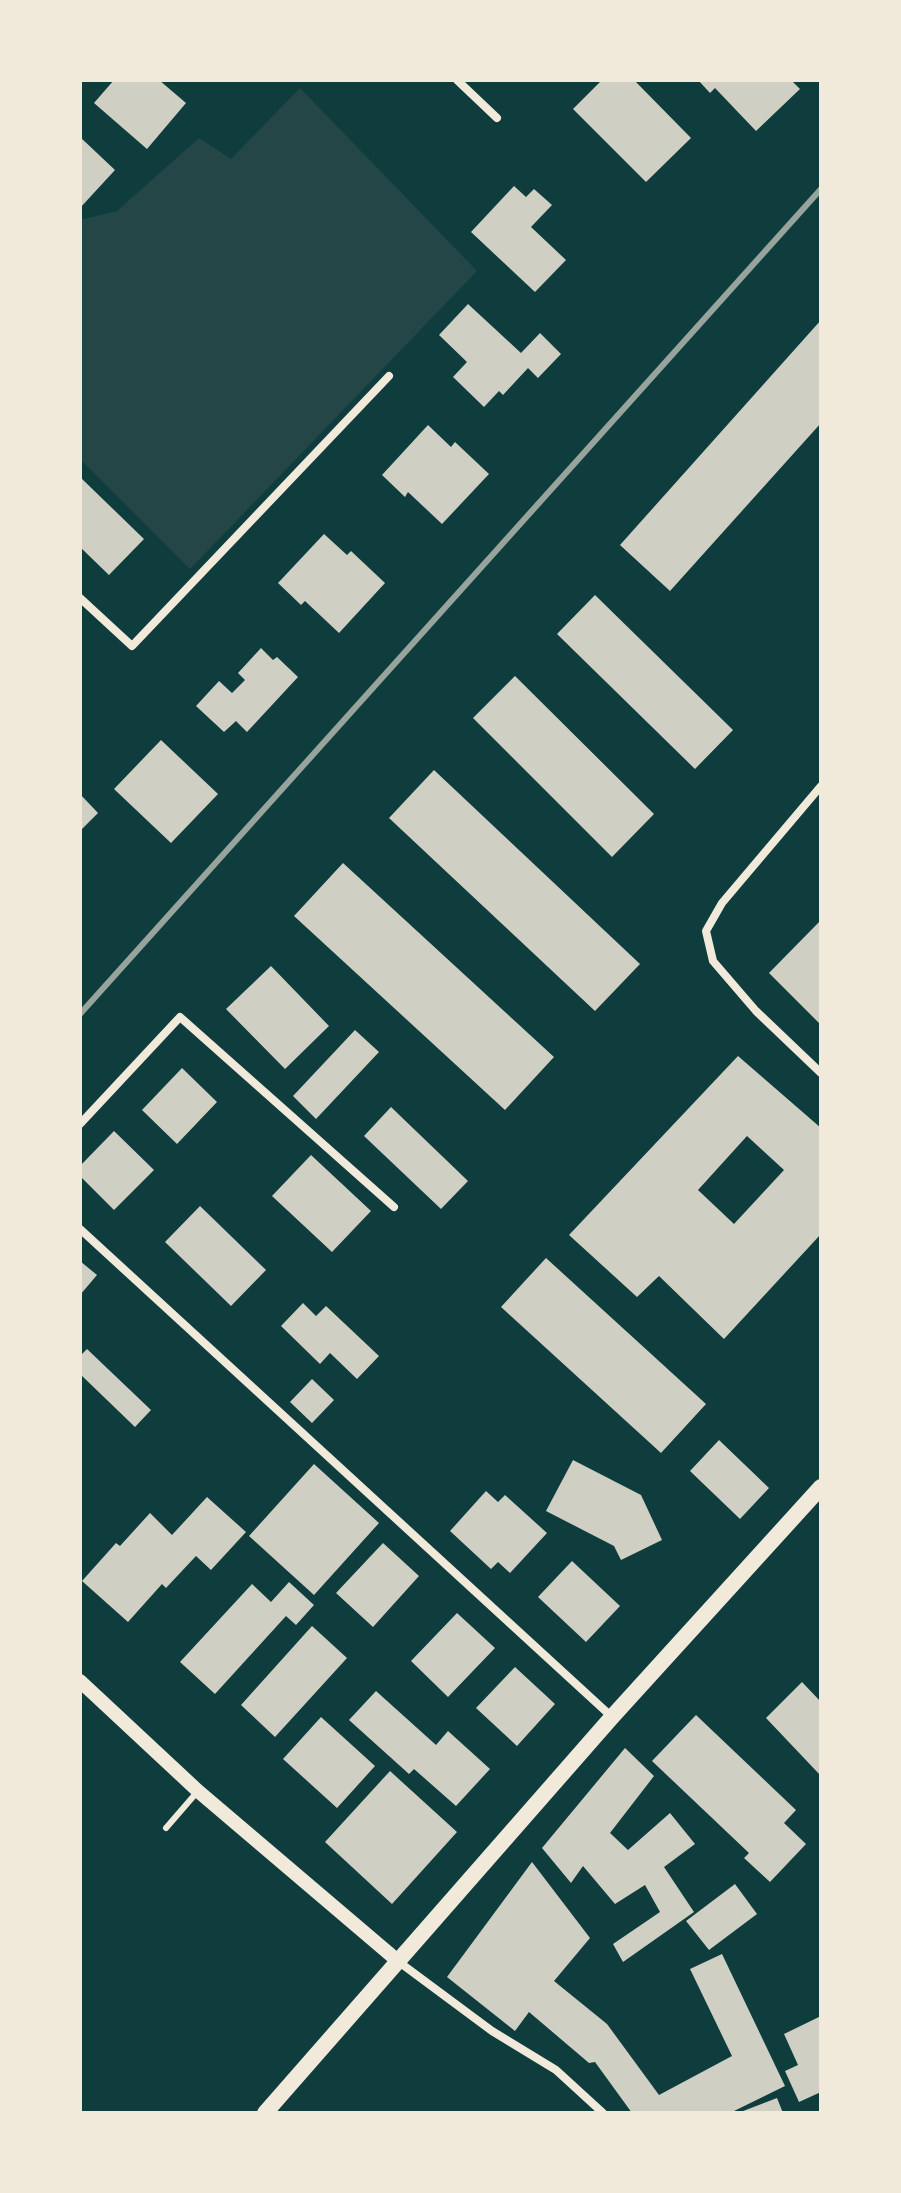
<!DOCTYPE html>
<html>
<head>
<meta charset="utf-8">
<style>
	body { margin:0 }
	#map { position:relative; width:901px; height:2193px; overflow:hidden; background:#0f3d3e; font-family:"Alegreya Sans",sans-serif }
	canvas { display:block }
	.frame { position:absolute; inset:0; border:82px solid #f1e9da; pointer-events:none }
</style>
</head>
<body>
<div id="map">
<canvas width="901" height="2193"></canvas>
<div class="frame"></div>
</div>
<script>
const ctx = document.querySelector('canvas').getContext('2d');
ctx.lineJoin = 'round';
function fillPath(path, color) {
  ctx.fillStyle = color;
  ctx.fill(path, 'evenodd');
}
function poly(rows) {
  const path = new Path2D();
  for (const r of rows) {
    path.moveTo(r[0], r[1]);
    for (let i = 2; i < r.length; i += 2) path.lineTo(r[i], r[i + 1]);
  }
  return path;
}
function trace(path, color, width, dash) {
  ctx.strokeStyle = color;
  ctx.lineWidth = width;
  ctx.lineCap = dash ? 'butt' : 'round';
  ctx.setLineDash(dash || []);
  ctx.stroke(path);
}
fillPath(poly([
	[300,88,477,271,190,569,80,459,80,220,117,211,199,138,231,159]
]), '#244646');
fillPath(poly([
	[114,80,159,80,186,103,147,149,94,103],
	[602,80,634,80,691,138,646,182,573,109],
	[698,80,791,80,800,89,756,131,715,88,710,93],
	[80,137,115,170,80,208],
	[514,186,526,197,534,189,552,205,531,227,566,260,535,292,471,232],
	[468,304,521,353,540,333,561,354,538,378,528,368,503,395,499,391,484,407,453,377,467,362,439,335],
	[821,320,821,423,670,591,620,545],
	[428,425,451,447,455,442,489,474,442,524,408,492,405,497,382,475],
	[80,477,144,539,109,575,80,547],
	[324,534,347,555,351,551,385,583,339,633,305,601,301,605,278,583],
	[595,595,733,730,695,769,557,634],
	[261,648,273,660,277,657,298,677,247,732,236,721,224,732,196,706,219,681,232,693,245,680,238,673],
	[515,676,654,814,612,857,473,718],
	[161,740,218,794,171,843,114,789],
	[434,770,640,964,595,1011,389,818],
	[80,794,98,813,80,831],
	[343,863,554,1057,505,1110,294,916],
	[821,920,821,1025,769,973],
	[271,966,329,1026,285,1069,226,1009],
	[355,1030,379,1052,316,1119,293,1096],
	[738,1056,821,1128,821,1234,724,1339,659,1276,637,1297,569,1235],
	[747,1136,784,1170,734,1224,698,1190],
	[182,1068,217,1102,177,1144,142,1110],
	[391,1107,468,1181,441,1209,364,1136],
	[114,1131,154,1170,114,1210,80,1176,80,1166],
	[311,1155,371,1211,332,1252,272,1196],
	[200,1206,266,1270,231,1306,165,1242],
	[546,1258,706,1404,661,1453,501,1307],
	[80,1261,97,1275,80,1295],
	[303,1303,316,1316,326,1306,379,1356,357,1379,330,1353,320,1364,281,1326],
	[87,1349,151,1410,135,1427,80,1374,80,1356],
	[312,1379,334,1400,312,1423,290,1402],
	[719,1440,769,1488,740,1519,690,1471],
	[573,1460,641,1495,662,1540,621,1560,614,1546,546,1511],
	[314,1464,379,1523,314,1595,249,1536],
	[486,1491,498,1502,505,1495,547,1533,510,1573,498,1562,491,1569,450,1531],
	[207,1497,246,1532,211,1570,196,1556,166,1588,162,1584,128,1622,82,1581,116,1543,120,1546,150,1513,172,1535],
	[383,1543,419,1576,373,1627,336,1593],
	[572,1561,620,1606,586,1642,538,1597],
	[289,1582,314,1605,296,1625,286,1616,215,1694,180,1662,252,1584,271,1602],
	[457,1613,495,1648,448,1697,411,1661],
	[312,1626,347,1658,275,1737,241,1705],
	[515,1667,555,1704,517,1746,476,1708],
	[802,1682,821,1702,821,1776,766,1718],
	[376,1691,436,1745,448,1731,490,1769,456,1806,414,1769,409,1774,349,1720],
	[696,1715,796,1810,784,1823,806,1844,770,1882,744,1858,749,1853,652,1761],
	[321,1717,375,1766,337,1808,283,1759],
	[625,1748,654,1776,610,1833,628,1850,670,1813,695,1844,664,1867,694,1912,623,1962,613,1944,660,1912,645,1885,615,1904,583,1866,571,1883,542,1848],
	[390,1771,457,1832,392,1904,325,1842],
	[532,1862,590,1938,554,1981,607,2024,659,2095,732,2056,690,1969,722,1954,785,2086,730,2113,632,2113,595,2062,589,2063,529,2012,515,2031,447,1977],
	[735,1884,757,1914,709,1950,686,1921],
	[821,2016,821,2092,799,2102,785,2071,798,2065,784,2034],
	[777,2098,783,2113,738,2113]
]), '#cfcfc3');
trace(poly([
	[166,1828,198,1791]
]), '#f1e9da', 6);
trace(poly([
	[457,80,497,118],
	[80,598,132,646,389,376],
	[821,786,722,903,706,931,713,961,756,1011,821,1073],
	[80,1124,180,1017,394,1207],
	[80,1229,612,1717],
	[399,1962,492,2031,556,2070,603,2113]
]), '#f1e9da', 8);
trace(poly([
	[80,1681,198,1791,399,1962]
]), '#f1e9da', 14);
trace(poly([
	[265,2113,612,1717,821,1487]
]), '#f1e9da', 16);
trace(poly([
	[80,1014,821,189]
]), '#97a49c', 6);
</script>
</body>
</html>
